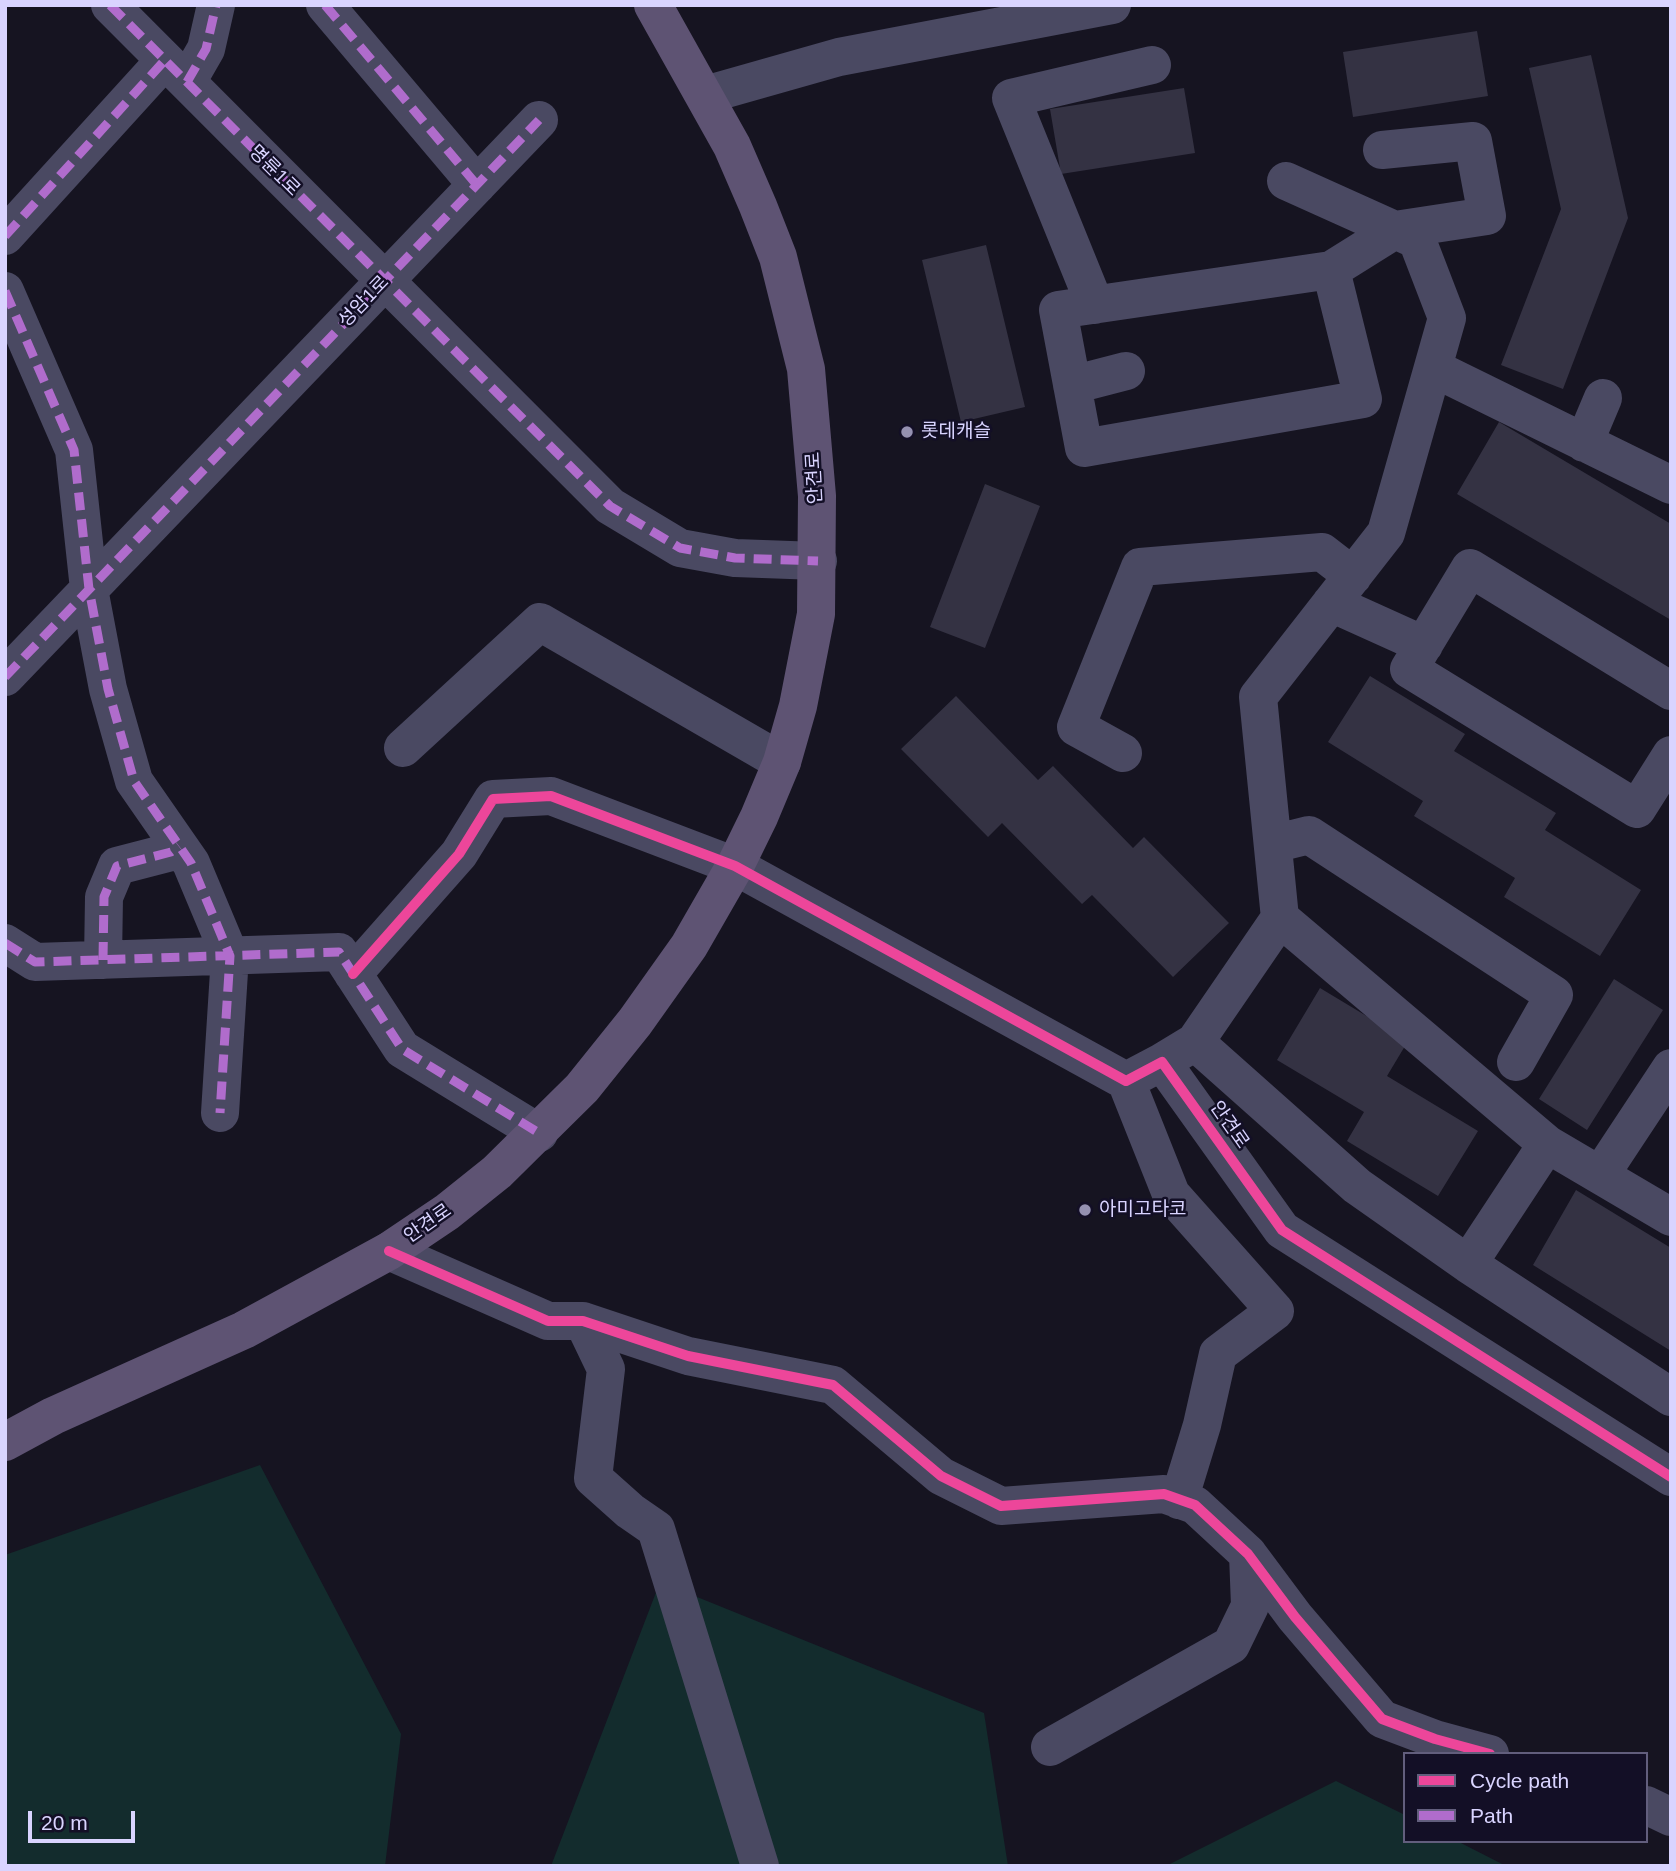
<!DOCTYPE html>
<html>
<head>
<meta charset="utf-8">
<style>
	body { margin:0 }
	#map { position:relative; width:1676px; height:1871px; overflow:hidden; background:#161421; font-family:Helvetica,sans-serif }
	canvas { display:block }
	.frame { position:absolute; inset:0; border:7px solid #d9d4ff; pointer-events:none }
	.legend { position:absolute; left:1403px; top:1752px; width:245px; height:91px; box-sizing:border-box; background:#130f26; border:2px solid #625e7d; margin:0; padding:9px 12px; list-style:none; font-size:21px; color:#d9d4ff }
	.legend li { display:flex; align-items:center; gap:14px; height:35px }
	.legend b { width:35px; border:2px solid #625e7d }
	.scale { position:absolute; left:28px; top:1811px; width:107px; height:32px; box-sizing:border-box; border:4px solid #d9d4ff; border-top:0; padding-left:9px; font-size:21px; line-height:24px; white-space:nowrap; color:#d9d4ff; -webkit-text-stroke:5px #130f26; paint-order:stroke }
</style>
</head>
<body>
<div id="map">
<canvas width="1676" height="1871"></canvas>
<div class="frame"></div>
<ul class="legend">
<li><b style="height:9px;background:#ed469a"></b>Cycle path</li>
<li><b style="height:9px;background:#b06ccc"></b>Path</li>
</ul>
<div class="scale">20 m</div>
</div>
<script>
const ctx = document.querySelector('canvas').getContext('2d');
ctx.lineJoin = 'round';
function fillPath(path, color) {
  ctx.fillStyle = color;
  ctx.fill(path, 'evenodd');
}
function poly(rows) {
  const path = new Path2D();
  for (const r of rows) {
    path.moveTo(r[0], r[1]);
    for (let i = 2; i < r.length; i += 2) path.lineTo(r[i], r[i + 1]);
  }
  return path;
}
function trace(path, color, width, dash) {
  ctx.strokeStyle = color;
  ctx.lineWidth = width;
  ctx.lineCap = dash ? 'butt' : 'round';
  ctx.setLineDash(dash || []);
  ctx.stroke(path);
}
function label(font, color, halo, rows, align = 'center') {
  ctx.font = font + ' Helvetica,"Noto Sans KR",sans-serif';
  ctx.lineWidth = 5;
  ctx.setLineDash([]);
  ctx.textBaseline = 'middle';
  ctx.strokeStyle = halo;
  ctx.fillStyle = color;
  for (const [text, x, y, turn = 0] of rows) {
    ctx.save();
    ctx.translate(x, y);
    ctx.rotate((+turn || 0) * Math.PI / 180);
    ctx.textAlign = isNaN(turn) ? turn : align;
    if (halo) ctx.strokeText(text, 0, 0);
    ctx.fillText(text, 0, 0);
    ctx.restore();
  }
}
fillPath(poly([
	[260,1465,401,1734,385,1866,5,1866,5,1555],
	[660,1582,984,1713,1008,1866,551,1866],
	[1336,1781,1405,1815,1405,1841,1457,1841,1506,1866,1166,1866]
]), '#132c2d');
fillPath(poly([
	[1477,31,1488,96,1353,117,1343,52],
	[1591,55,1628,218,1563,389,1501,365,1561,209,1529,68],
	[1184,88,1195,153,1061,174,1050,109],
	[986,245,1025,407,961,422,922,260],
	[1499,422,1671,524,1671,620,1457,494],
	[985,484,1040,506,985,648,930,627],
	[1370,676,1465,734,1454,751,1556,813,1545,830,1641,890,1600,956,1504,897,1515,878,1414,816,1423,801,1328,742],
	[956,696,1038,780,1053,766,1133,848,1144,837,1229,923,1173,977,1092,895,1082,904,1002,823,988,837,901,749],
	[1614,979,1663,1010,1587,1130,1539,1099],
	[1320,988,1408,1041,1387,1076,1478,1131,1438,1196,1347,1141,1364,1112,1277,1060],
	[1576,1190,1671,1248,1671,1351,1533,1265]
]), '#343243');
trace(poly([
	[110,5,610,506,680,548,735,558,818,561],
	[325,5,477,185],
	[187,82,206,49,216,5],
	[705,95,839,57,1112,5],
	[5,236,165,60],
	[1331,270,1058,310,1084,448,1363,399,1331,270,1395,230,1487,216,1473,141,1382,150],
	[5,291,74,450,89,589,108,689,134,781,191,863,230,956,220,1113],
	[1095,305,1011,98,1152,65],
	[1433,368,1671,485],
	[1072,385,1126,371],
	[1584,443,1603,398],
	[1331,603,1424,645],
	[5,677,539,120],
	[1671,691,1470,568,1409,669,1637,809,1671,755],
	[403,748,540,622,782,762],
	[1123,753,1076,727,1140,567,1322,552,1353,576],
	[1273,844,1309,835,1554,995,1516,1062],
	[1280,918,1547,1144,1671,1217],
	[5,943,35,962,339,952,402,1049,539,1133],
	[103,960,104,897,117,866,171,852,179,846],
	[353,974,459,854,493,799,551,796,735,866,1126,1081,1162,1062,1282,1230,1671,1477],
	[1195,1042,1357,1186,1468,1264,1671,1397],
	[1162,1062,1195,1042,1280,918,1258,697,1386,533,1447,318,1417,240,1286,181],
	[1126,1081,1171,1194,1275,1311,1218,1354,1202,1425,1179,1500],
	[1601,1174,1671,1068],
	[389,1251,548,1321,583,1321,688,1356,833,1385,941,1476,1001,1506,1164,1494,1195,1505,1248,1554,1295,1617,1382,1719,1435,1739,1490,1754],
	[1468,1264,1547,1144],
	[583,1321,606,1369,593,1478,630,1511,656,1529,760,1866],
	[1050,1747,1231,1645,1250,1606,1248,1554],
	[1646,1805,1671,1817]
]), '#4a4962', 38);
trace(poly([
	[5,1442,53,1416,244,1330,389,1251,447,1212,497,1172,582,1088,635,1022,689,946,735,866,759,817,782,762,798,706,816,614,817,496,806,369,778,257,758,206,732,146,653,5]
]), '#5e5373', 38);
trace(poly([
	[110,5,610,506,680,548,735,558,818,561],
	[325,5,477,185],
	[187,82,206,49,216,5],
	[5,236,165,60],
	[5,291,74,450,89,589,108,689,134,781,191,863,230,956,220,1113],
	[5,677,539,120],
	[5,943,35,962,339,952,402,1049,539,1133],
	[103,960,104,897,117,866,171,852,179,846]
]), '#b06ccc', 9, [18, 9]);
trace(poly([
	[353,974,459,854,493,799,551,796,735,866,1126,1081,1162,1062,1282,1230,1671,1477],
	[389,1251,548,1321,583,1321,688,1356,833,1385,941,1476,1001,1506,1164,1494,1195,1505,1248,1554,1295,1617,1382,1719,1435,1739,1490,1754]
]), '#ed469a', 10);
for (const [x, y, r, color] of [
	[907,432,7,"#9591b1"],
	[1085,1210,7,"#9591b1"]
]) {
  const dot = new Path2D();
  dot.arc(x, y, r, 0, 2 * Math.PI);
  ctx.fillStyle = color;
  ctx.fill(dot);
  trace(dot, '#130f26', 2.5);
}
label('19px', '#d9d4ff', '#130f26', [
	["명륜1로",274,171,45],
	["성암1로",364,302,-46],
	["안견로",815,478,-93],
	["안견로",1229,1125,55],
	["안견로",428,1224,-35]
]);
label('19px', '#d9d4ff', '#130f26', [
	["롯데캐슬",921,432],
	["아미고타코",1099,1210]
], 'left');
</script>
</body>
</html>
